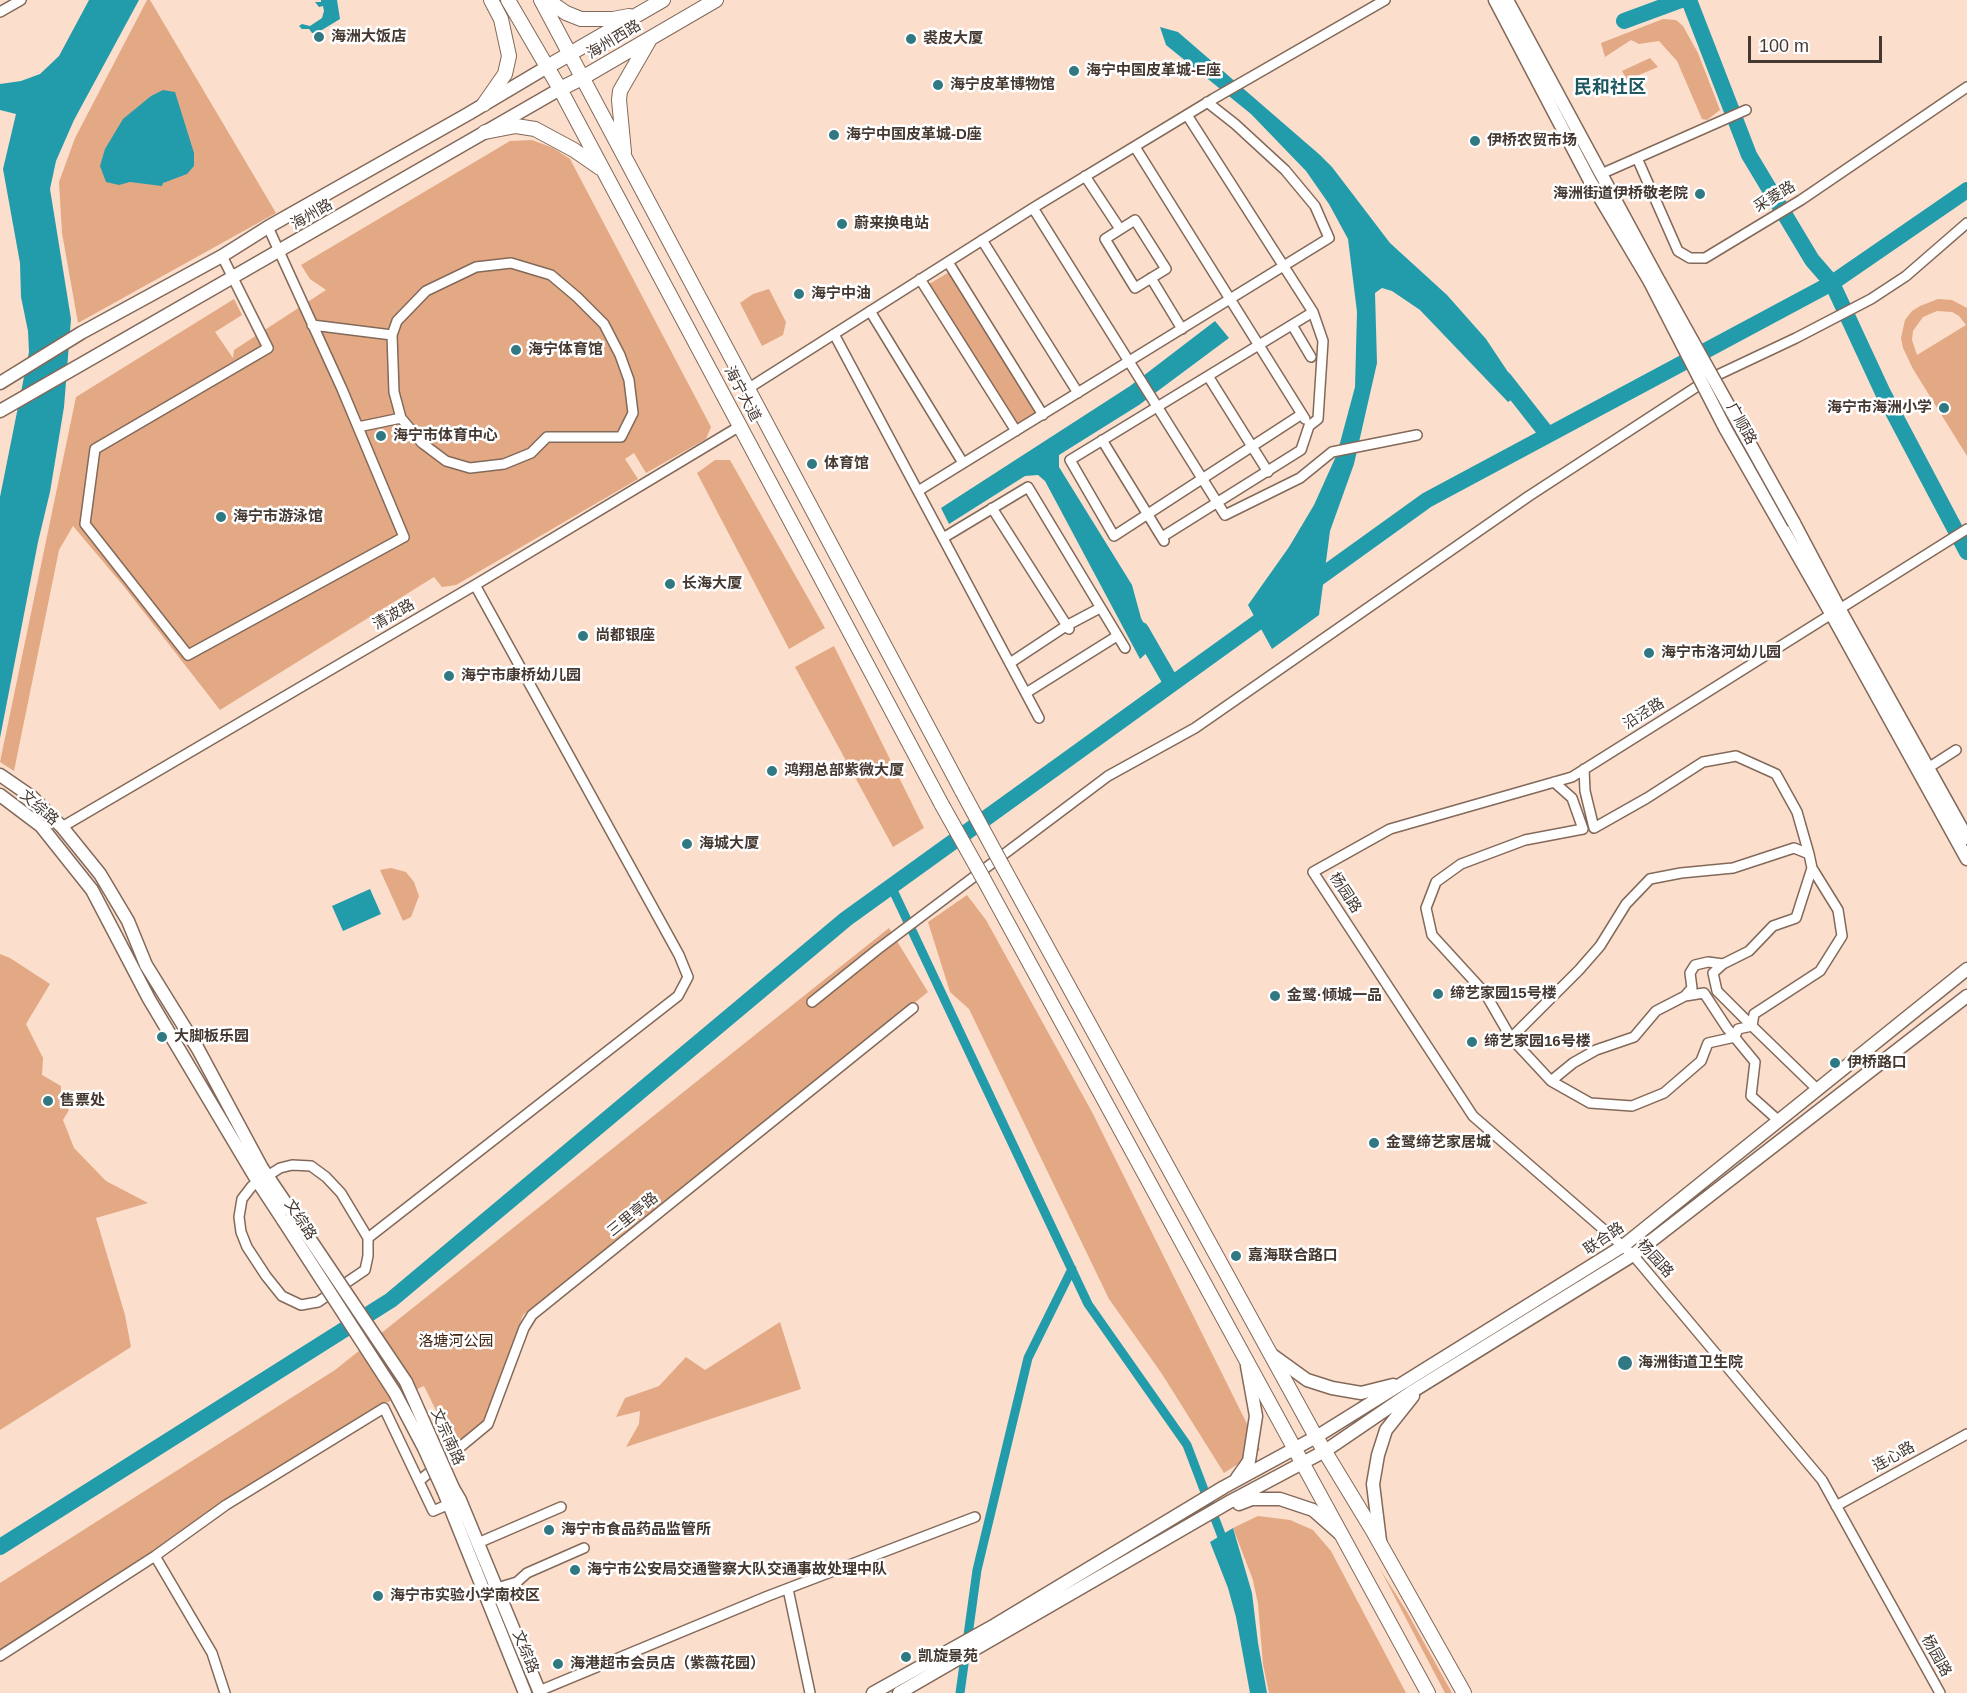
<!DOCTYPE html>
<html>
<head>
<meta charset="utf-8">
<style>
	body { margin:0 }
	#map { position:relative; width:1967px; height:1693px; overflow:hidden; background:#fcdecc; font-family:Helvetica,sans-serif }
	canvas { display:block }
	.scale { position:absolute; left:1748px; top:36px; width:134px; height:27px; box-sizing:border-box; border:3px solid #443831; border-top:0; padding-left:8px; font-size:18px; line-height:21px; white-space:nowrap; color:#443831; -webkit-text-stroke:4px #fff; paint-order:stroke }
</style>
</head>
<body>
<div id="map">
<canvas width="1967" height="1693"></canvas>
<div class="scale">100 m</div>
</div>
<script>
const ctx = document.querySelector('canvas').getContext('2d');
ctx.lineJoin = 'round';
function fillPath(path, color) {
  ctx.fillStyle = color;
  ctx.fill(path, 'evenodd');
}
function poly(rows) {
  const path = new Path2D();
  for (const r of rows) {
    path.moveTo(r[0], r[1]);
    for (let i = 2; i < r.length; i += 2) path.lineTo(r[i], r[i + 1]);
  }
  return path;
}
function trace(path, color, width, dash) {
  ctx.strokeStyle = color;
  ctx.lineWidth = width;
  ctx.lineCap = dash ? 'butt' : 'round';
  ctx.setLineDash(dash || []);
  ctx.stroke(path);
}
function label(font, color, halo, rows, align = 'center') {
  ctx.font = font + ' Helvetica,"Noto Sans SC",sans-serif';
  ctx.lineWidth = 5;
  ctx.setLineDash([]);
  ctx.textBaseline = 'middle';
  ctx.strokeStyle = halo;
  ctx.fillStyle = color;
  for (const [text, x, y, turn = 0] of rows) {
    ctx.save();
    ctx.translate(x, y);
    ctx.rotate((+turn || 0) * Math.PI / 180);
    ctx.textAlign = isNaN(turn) ? turn : align;
    if (halo) ctx.strokeText(text, 0, 0);
    ctx.fillText(text, 0, 0);
    ctx.restore();
  }
}
fillPath(poly([
	[147,0,150,0,276,213,78,323,62,233,59,182,75,138],
	[1663,19,1676,20,1683,26,1698,53,1720,110,1707,120,1702,119,1677,61,1659,41,1639,44,1631,40,1605,57,1601,43],
	[1650,58,1658,67,1627,80,1622,71],
	[532,140,553,148,570,159,711,427,706,439,646,473,634,453,625,459,638,479,456,585,442,587,434,577,220,710,122,584,73,526,59,550,14,771,0,762,76,397,234,299,242,315,215,332,233,358,234,350,326,290,310,279,301,265,510,141],
	[951,271,1039,413,1017,425,929,284],
	[769,289,786,322,783,335,762,346,740,303,753,294],
	[1938,299,1952,300,1967,308,1967,456,1913,369,1903,348,1901,338,1905,320,1912,311,1920,306],
	[1937,311,1952,312,1959,316,1966,325,1917,355,1912,340,1913,331,1923,317],
	[715,460,730,460,825,628,789,649,697,473],
	[834,646,924,828,893,847,795,667],
	[391,868,406,872,414,882,419,896,411,917,403,921,380,870],
	[967,895,986,920,1092,1112,1260,1450,1224,1473,1162,1374,1109,1299,969,1009,950,992,928,922],
	[889,928,928,992,523,1315,484,1420,454,1447,424,1386,381,1405,0,1650,0,1583,335,1370],
	[0,954,10,958,50,984,26,1024,43,1058,42,1075,61,1086,61,1097,69,1110,63,1120,74,1148,106,1181,148,1203,96,1218,125,1315,131,1347,0,1430],
	[780,1322,801,1389,626,1447,639,1424,640,1411,616,1417,625,1398,659,1386,686,1357,705,1370],
	[1258,1516,1290,1520,1313,1530,1331,1551,1406,1693,1269,1693,1263,1664,1258,1604,1253,1580,1233,1528],
	[1380,1569,1407,1612,1452,1693,1445,1693]
]), '#e2a984');
fillPath(poly([
	[89,0,139,0,74,120,56,161,50,189,71,319,64,407,50,492,38,542,0,738,0,497,29,352,28,331,21,297,20,263,3,169,16,114,0,110,0,84,21,81,40,74,59,56],
	[321,0,337,0,340,19,317,33,312,33,309,29,302,29,299,26,302,24,310,26,322,18,324,11,323,6,319,7,315,2,321,2],
	[1160,27,1178,32,1320,155,1332,167,1390,243,1447,295,1486,339,1522,393,1508,402,1420,310,1392,291,1382,288,1375,293,1377,363,1354,464,1330,531,1319,615,1272,649,1248,605,1289,547,1314,505,1337,454,1355,387,1357,312,1348,239,1329,204,1306,171,1251,114,1166,45],
	[163,90,175,92,194,153,194,166,187,174,163,183,162,186,130,182,119,185,106,182,100,166,105,149,123,119,151,96],
	[1215,321,1229,338,1139,405,1059,455,1059,467,1132,585,1141,618,1155,645,1140,659,1045,481,1038,475,1025,476,949,524,941,508,1130,386],
	[370,889,381,914,343,931,332,906],
	[1233,1528,1252,1593,1258,1643,1267,1693,1250,1693,1236,1617,1228,1588,1210,1542]
]), '#229cab');
trace(poly([
	[891,886,1088,1304,1187,1445,1225,1545],
	[960,1693,977,1570,1028,1358,1072,1269]
]), '#229cab', 9);
trace(poly([
	[1689,0,1749,155,1812,260,1832,283,1883,393,1967,552],
	[1624,21,1681,0],
	[1504,379,1548,435],
	[1306,587,1427,500,1832,283,1967,190],
	[1141,630,1172,684],
	[0,1547,391,1300,846,919,1276,609]
]), '#229cab', 16);
const minor = poly([
	[0,12,21,0],
	[1135,147,1305,419],
	[1637,158,1678,251,1690,258,1705,258,1801,200,1967,87],
	[1601,174,1746,110],
	[1085,176,1120,229],
	[1033,208,1225,515,1300,478,1332,452,1417,435],
	[1135,220,1166,269,1135,288,1105,239,1135,220],
	[982,240,1078,393],
	[222,256,268,348,95,449,85,524,188,655,404,537,342,389,268,227],
	[948,262,1043,415],
	[1151,278,1182,329],
	[920,279,1016,431],
	[870,311,963,463],
	[312,325,392,335,397,321,426,291,476,267,511,263,551,275,577,297,604,324,620,355,629,380,633,413,621,437,547,437,531,453,504,464,470,468,446,461,422,443,401,418,358,427],
	[1292,325,1311,357],
	[834,334,1039,718],
	[392,335,394,392,401,418],
	[1208,376,1268,472],
	[749,388,1033,208,1213,99,1385,0],
	[1302,414,1114,536,1070,460,1313,312],
	[1102,440,1164,541],
	[918,491,1329,238,1315,206,1285,170,1235,124,1207,102],
	[992,508,1069,629],
	[1162,537,1301,450,1309,426,1318,419,1323,341,1313,312,1187,115],
	[943,538,1028,487,1125,648],
	[1010,663,1066,626,1100,608],
	[1026,693,1117,636],
	[1928,768,1956,750],
	[1584,769,1585,791,1594,828,1647,798,1703,762,1736,756,1776,774,1797,812,1809,854],
	[1554,782,1572,798,1583,829,1525,840,1461,864,1436,882,1426,908,1432,935,1485,993,1511,1038,1551,1081,1573,1063,1596,1050,1634,1037,1656,1011,1685,996,1704,993,1727,1028,1755,1062,1751,1096,1779,1121],
	[62,827,475,585,740,426],
	[1685,996,1692,988,1690,973,1695,965,1708,962,1723,964],
	[812,1002,878,949,1108,776,1195,728,1529,496,1707,380,1796,338,1871,299,1906,276,1967,223],
	[1752,1026,1717,991,1713,973,1723,964,1749,951,1773,926,1796,918,1812,868],
	[1511,1038,1579,970,1600,946,1626,904,1650,879,1681,873,1733,868,1794,848,1809,854,1812,868,1838,910,1842,936,1820,971,1754,1014,1752,1026,1818,1090],
	[1551,1081,1590,1103,1632,1106,1664,1093,1701,1061,1708,1043,1735,1037,1738,1029,1752,1026],
	[368,1238,341,1193,326,1177,311,1166,292,1165,280,1168,252,1186,242,1199,239,1217,241,1232,247,1247,266,1276,282,1296,301,1305,318,1302,365,1270,368,1256,368,1238,678,996,688,977,679,955,475,585],
	[419,1481,488,1424,524,1328,532,1315,913,1008],
	[1836,1506,1967,1434],
	[478,1543,561,1507],
	[155,1556,212,1653,225,1693],
	[497,1588,517,1582,527,1573,584,1548],
	[788,1589,810,1693],
	[0,1656,155,1556,226,1505,384,1408,433,1511,454,1502],
	[539,1691,768,1596,975,1517],
	[1940,1693,1822,1480,1633,1255,1473,1116,1313,872,1390,829,1572,777,1967,529]
]);
const major = poly([
	[1495,0,1590,181,1650,282],
	[1507,0,1659,281],
	[0,383,81,333,222,256,268,227,468,114,547,67],
	[0,411,560,89],
	[1725,428,1832,615,1967,859],
	[1794,523,1840,610,1967,838],
	[0,775,32,797,62,827,100,874,128,921,146,965,198,1049,262,1168,291,1211],
	[0,795,41,826,92,890,149,999,258,1182,283,1220],
	[1271,1354,1307,1380,1332,1388,1361,1393,1393,1385],
	[1237,1478,1249,1461,1256,1416,1247,1366],
	[453,1488,460,1500,540,1693],
	[444,1492,525,1693],
	[1239,1504,1252,1499,1280,1499,1313,1510,1339,1533],
	[1380,1541,1373,1484,1378,1455,1386,1430,1413,1396],
	[873,1693,995,1625,1224,1487,1316,1437,1623,1246,1967,969],
	[899,1693,1231,1501,1325,1451,1413,1391,1633,1255,1967,996]
]);
const highway = poly([
	[508,0,560,89,942,805],
	[541,0,962,791],
	[547,0,566,13,581,19,613,19,629,16],
	[547,67,663,0],
	[560,89,582,78,716,0],
	[484,104,505,74,509,56,501,19,491,0],
	[485,132,516,126,535,129,574,150,600,168],
	[624,152,619,100,620,91,650,39],
	[1002,865,1316,1437,1373,1531,1464,1693],
	[983,878,1428,1693]
]);
trace(minor, '#836959', 12);
trace(major, '#836959', 15);
trace(highway, '#836959', 16);
trace(minor, '#fff', 9);
trace(major, '#fff', 12);
trace(highway, '#fff', 14);
const majorBridge = poly([
	[1659,281,1794,523],
	[1650,282,1725,428],
	[291,1211,406,1382,453,1488],
	[283,1220,395,1393,424,1448,444,1492]
]);
const highwayBridge = poly([
	[962,791,1002,865],
	[942,805,983,878]
]);
trace(majorBridge, '#836959', 15, []);
trace(highwayBridge, '#836959', 16, []);
trace(majorBridge, '#fff', 12);
trace(highwayBridge, '#fff', 14);
for (const [x, y, r, color] of [
	[319,37,6,"#307882"],
	[911,39,6,"#307882"],
	[1074,71,6,"#307882"],
	[938,85,6,"#307882"],
	[834,135,6,"#307882"],
	[1475,141,6,"#307882"],
	[1700,194,6,"#307882"],
	[842,224,6,"#307882"],
	[799,294,6,"#307882"],
	[516,350,6,"#307882"],
	[1944,408,6,"#307882"],
	[381,436,6,"#307882"],
	[812,464,6,"#307882"],
	[221,517,6,"#307882"],
	[670,584,6,"#307882"],
	[583,636,6,"#307882"],
	[1649,653,6,"#307882"],
	[449,676,6,"#307882"],
	[772,771,6,"#307882"],
	[687,844,6,"#307882"],
	[1438,994,6,"#307882"],
	[1275,996,6,"#307882"],
	[162,1037,6,"#307882"],
	[1472,1042,6,"#307882"],
	[1835,1063,6,"#307882"],
	[48,1101,6,"#307882"],
	[1374,1143,6,"#307882"],
	[1236,1256,6,"#307882"],
	[1625,1363,8,"#307882"],
	[549,1530,6,"#307882"],
	[575,1570,6,"#307882"],
	[378,1596,6,"#307882"],
	[906,1657,6,"#307882"],
	[558,1664,6,"#307882"]
]) {
  const dot = new Path2D();
  dot.arc(x, y, r, 0, 2 * Math.PI);
  ctx.fillStyle = color;
  ctx.fill(dot);
  trace(dot, '#fff', 2);
}
label('bold 15px', '#443831', '#fff', [
	["海洲大饭店",331,37],
	["裘皮大厦",923,39],
	["海宁中国皮革城-E座",1086,71],
	["海宁皮革博物馆",950,85],
	["海宁中国皮革城-D座",846,135],
	["伊桥农贸市场",1487,141],
	["海洲街道伊桥敬老院",1688,194,"right"],
	["蔚来换电站",854,224],
	["海宁中油",811,294],
	["海宁体育馆",528,350],
	["海宁市海洲小学",1932,408,"right"],
	["海宁市体育中心",393,436],
	["体育馆",824,464],
	["海宁市游泳馆",233,517],
	["长海大厦",682,584],
	["尚都银座",595,636],
	["海宁市洛河幼儿园",1661,653],
	["海宁市康桥幼儿园",461,676],
	["鸿翔总部紫微大厦",784,771],
	["海城大厦",699,844],
	["缔艺家园15号楼",1450,994],
	["金鹭·倾城一品",1287,996],
	["大脚板乐园",174,1037],
	["缔艺家园16号楼",1484,1042],
	["伊桥路口",1847,1063],
	["售票处",60,1101],
	["金鹭缔艺家居城",1386,1143],
	["嘉海联合路口",1248,1256],
	["海洲街道卫生院",1638,1363],
	["海宁市食品药品监管所",561,1530],
	["海宁市公安局交通警察大队交通事故处理中队",587,1570],
	["海宁市实验小学南校区",390,1596],
	["凯旋景苑",918,1657],
	["海港超市会员店（紫薇花园）",570,1664]
], 'left');
label('15px', '#443831', '#fff', [
	["海州西路",614,40,-31],
	["采菱路",1775,197,-31],
	["海州路",312,215,-30],
	["海宁大道",742,394,62],
	["广顺路",1741,424,61],
	["清波路",394,615,-30],
	["沿泾路",1644,714,-32],
	["文综路",39,808,41],
	["杨园路",1345,893,57],
	["三里亭路",633,1215,-39],
	["文综路",300,1220,57],
	["联合路",1604,1239,-34],
	["杨园路",1655,1259,48],
	["文宗南路",447,1437,66],
	["连心路",1894,1457,-29],
	["文综路",525,1652,68],
	["杨园路",1936,1656,61]
]);
label('15px', '#3f230f', '#fff', [
	["洛塘河公园",456,1342]
]);
label('bold 18px', '#1f5860', '#fff', [
	["民和社区",1610,88]
]);
</script>
</body>
</html>
